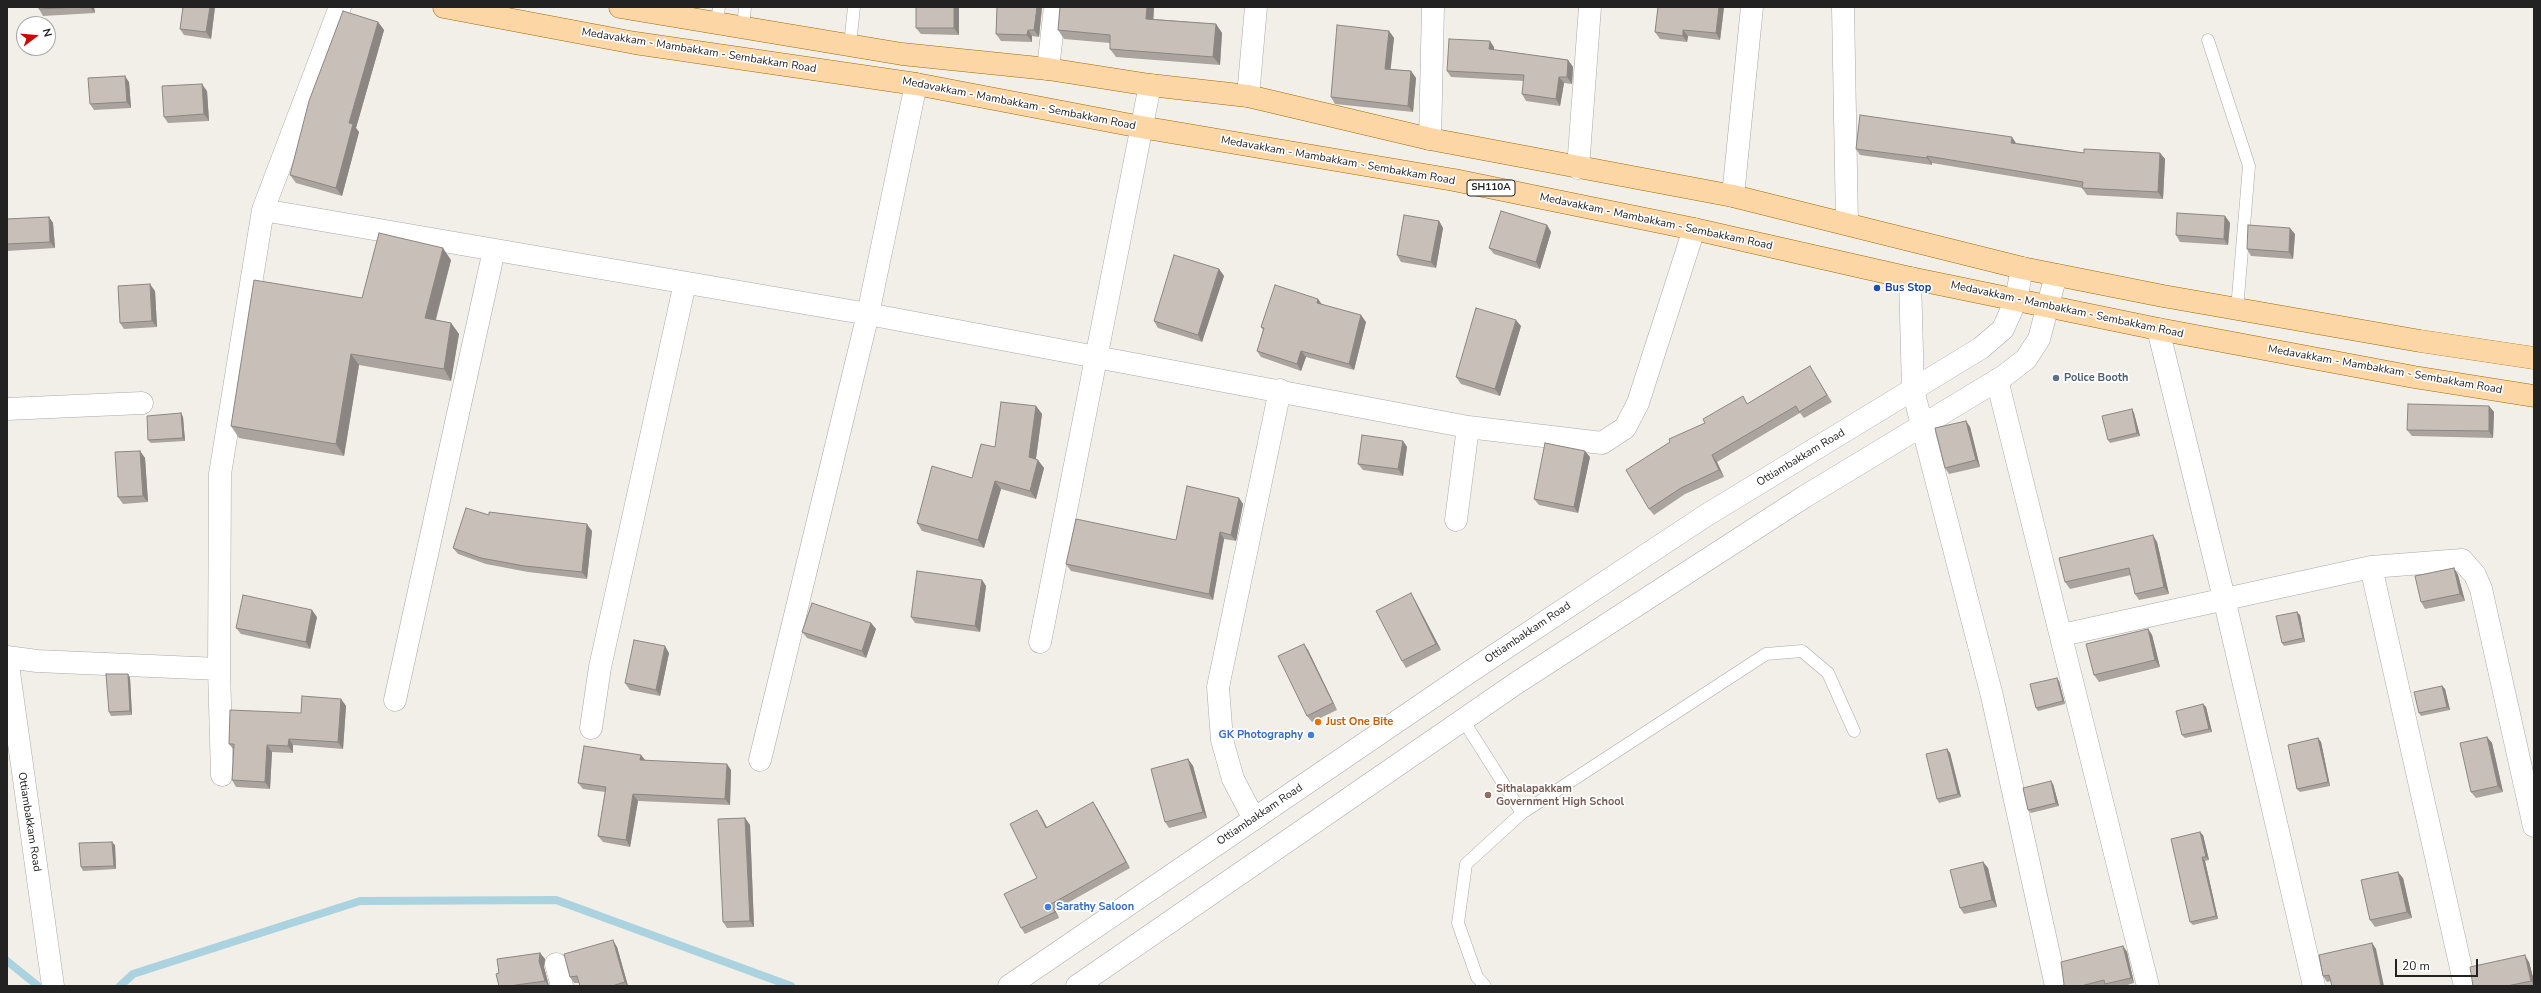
<!DOCTYPE html>
<html>
<head>
<meta charset="utf-8">
<style>
	body { margin:0 }
	#map { position:relative; width:2541px; height:993px; overflow:hidden; background:#f2efe9; font-family:"Nunito Sans",sans-serif }
	canvas { display:block }
	.frame { position:absolute; inset:0; border:8px solid #222; pointer-events:none }
	.north { position:absolute; left:16px; top:16px; width:40px; height:40px; box-sizing:border-box; background:#fff; border:1px solid #a7a7a7; border-radius:50%; rotate:74deg; font-size:11px; font-weight:700; line-height:16px; text-align:center; color:#222 }
	.north::after { content:''; display:block; margin:auto; width:14px; height:18px; background:#d40000; clip-path:polygon(50% 0,100% 100%,50% 72%,0 100%) }
	.scale { position:absolute; left:2395px; top:959px; width:83px; height:18px; box-sizing:border-box; border:2px solid #222; border-top:0; padding-left:5px; font-size:12px; line-height:14px; white-space:nowrap; color:#222; -webkit-text-stroke:3px #fff; paint-order:stroke }
</style>
</head>
<body>
<div id="map">
<canvas width="2541" height="993"></canvas>
<div class="frame"></div>
<div class="north">N</div>
<div class="scale">20 m</div>
</div>
<script>
const ctx = document.querySelector('canvas').getContext('2d');
ctx.lineJoin = 'round';
function poly(rows) {
  const path = new Path2D();
  for (const r of rows) {
    path.moveTo(r[0], r[1]);
    for (let i = 2; i < r.length; i += 2) path.lineTo(r[i], r[i + 1]);
  }
  return path;
}
function trace(path, color, width, dash) {
  ctx.strokeStyle = color;
  ctx.lineWidth = width;
  ctx.lineCap = dash ? 'butt' : 'round';
  ctx.setLineDash(dash || []);
  ctx.stroke(path);
}
function fillPath(path, color) {
  ctx.fillStyle = color;
  ctx.fill(path, 'evenodd');
}
function label(font, color, halo, rows, align = 'center') {
  ctx.font = font + ' "Nunito Sans",sans-serif';
  ctx.lineWidth = 3.5;
  ctx.setLineDash([]);
  ctx.textBaseline = 'middle';
  ctx.strokeStyle = halo;
  ctx.fillStyle = color;
  for (const [text, x, y, turn = 0] of rows) {
    ctx.save();
    ctx.translate(x, y);
    ctx.rotate((+turn || 0) * Math.PI / 180);
    ctx.textAlign = isNaN(turn) ? turn : align;
    if (halo) ctx.strokeText(text, 0, 0);
    ctx.fillText(text, 0, 0);
    ctx.restore();
  }
}
trace(poly([
	[7,961,38,986],
	[120,986,133,974,360,901,556,900,791,986]
]), '#aad3df', 8);
const service = poly([
	[717,23,719,7],
	[743,27,745,7],
	[2208,40,2249,166,2237,309],
	[850,45,854,7],
	[1463,720,1522,813,1466,864,1458,923,1477,977,1485,986],
	[1522,813,1766,654,1802,651,1828,673,1854,731]
]);
const minor = poly([
	[1843,7,1847,224],
	[1048,69,1055,7],
	[1248,96,1256,7],
	[1430,139,1433,7],
	[1578,168,1590,7],
	[1733,196,1752,7],
	[263,210,868,314,1468,427,1602,443,1625,428,1638,403,1694,229],
	[1910,278,1913,390,1992,696,2056,986],
	[2158,329,2224,598,2314,986],
	[1997,380,2148,986],
	[7,409,142,403],
	[1456,520,1468,427],
	[2371,567,2465,986],
	[2062,635,2371,567,2462,560,2475,575,2481,589,2534,826],
	[1040,642,1150,85],
	[7,657,37,661,219,669],
	[395,700,494,250],
	[591,728,600,667,685,283],
	[760,760,868,314,916,84],
	[222,775,219,669,220,474,263,210,340,7],
	[1254,819,1233,779,1222,740,1218,687,1280,390],
	[556,964,562,986]
]);
const tertiary = poly([
	[7,658,53,986],
	[1009,986,1471,671,1705,516,1981,348,2003,329,2016,300,2022,268],
	[1077,986,1518,682,1804,497,2004,376,2026,359,2039,339,2056,275]
]);
const primary = poly([
	[444,7,635,43,916,84,1141,127,1454,180,1694,229,1910,278,2158,329,2414,377,2534,396],
	[620,7,902,54,1048,69,1150,85,1248,96,1430,139,1733,196,2022,268,2163,296,2420,341,2534,358]
]);
trace(service, '#a9a9a9', 13);
trace(minor, '#a9a9a9', 23);
trace(tertiary, '#a9a9a9', 23);
trace(primary, '#a06b00', 23);
trace(service, '#fff', 12);
trace(minor, '#fff', 22);
trace(tertiary, '#fff', 22);
trace(primary, '#fcd6a4', 22);
fillPath(poly([
	[39,7,94,7,95,13,43,16,39,9],
	[183,7,215,7,211,39,184,35,180,29],
	[916,7,959,7,959,35,921,34,916,28],
	[997,7,1042,7,1039,37,1032,36,1032,42,1001,41,996,34],
	[1060,7,1154,7,1153,19,1216,24,1222,33,1220,65,1116,57,1110,49,1110,43,1064,39,1058,30],
	[1658,7,1724,7,1720,40,1688,36,1687,42,1660,39,1655,32],
	[378,22,384,30,356,128,359,132,342,196,296,183,290,175],
	[1389,31,1394,38,1390,69,1411,71,1416,78,1413,112,1335,104,1331,97],
	[1494,47,1494,50,1568,60,1573,67,1572,84,1564,83,1560,106,1526,101,1522,94,1524,81,1451,77,1447,71],
	[129,82,131,108,94,110,90,104],
	[207,91,209,121,168,123,164,117],
	[2016,143,2084,153,2160,153,2165,159,2163,199,2087,195,2082,188,2083,188,1932,163,1932,165,1860,155,1856,149],
	[2225,216,2230,223,2228,245,2180,242,2176,235],
	[49,217,53,223,55,248,7,251,7,219],
	[1439,221,1443,228,1436,268,1401,262,1397,255],
	[1547,225,1551,232,1540,269,1494,254,1489,248],
	[2295,234,2293,259,2251,256,2247,249],
	[451,260,436,320,451,323,459,334,451,381,359,365,344,456,239,438,231,426,362,298],
	[1219,269,1224,276,1202,342,1158,328,1154,321],
	[155,291,157,327,124,329,120,323],
	[1318,299,1322,305,1366,322,1354,370,1306,357,1301,371,1261,357,1257,351,1263,330,1261,327],
	[1521,326,1500,396,1461,384,1456,377],
	[1814,373,1832,402,1804,418,1800,413,1717,462,1724,477,1685,494,1654,515,1649,509,1748,403],
	[1036,406,1042,414,1036,459,1044,468,1036,499,1001,489,984,548,922,531,917,523,972,478,995,447],
	[2489,406,2494,412,2493,438,2412,436,2407,430],
	[2132,409,2134,413,2140,436,2110,443,2108,440],
	[181,413,183,417,185,441,151,443,148,440],
	[1966,421,1970,427,1980,467,1949,474,1945,468],
	[1403,441,1407,447,1403,476,1363,470,1358,464],
	[140,451,145,458,148,502,123,504,118,497],
	[1590,457,1578,513,1539,505,1534,499],
	[1239,498,1243,504,1236,541,1224,539,1213,600,1071,571,1066,564,1176,540],
	[592,531,587,579,528,572,486,564,458,554,453,548],
	[2157,542,2169,594,2139,600,2135,594,2131,575,2070,589,2065,582],
	[2454,568,2458,575,2465,601,2425,609,2421,602],
	[982,580,986,586,980,632,915,623,911,617],
	[1415,600,1441,650,1406,668,1402,661],
	[2300,615,2305,642,2284,646,2282,643],
	[317,617,310,649,241,634,236,628],
	[871,623,876,629,866,658,807,638,802,632],
	[2148,629,2152,635,2160,667,2099,682,2094,675],
	[1304,644,1308,650,1337,710,1312,722,1307,716],
	[669,653,660,696,630,690,625,683],
	[128,674,130,678,132,715,111,716,109,712],
	[2059,681,2065,704,2038,711,2036,708],
	[2442,686,2445,689,2450,710,2421,716,2419,713],
	[341,699,346,706,343,749,293,745,293,753,272,752,270,789,236,787,232,780,234,750,229,744,301,713],
	[2203,704,2206,707,2212,732,2185,738,2182,735],
	[2487,737,2492,743,2503,792,2476,798,2471,792],
	[2318,738,2321,742,2330,786,2300,792,2297,789],
	[1947,749,1950,753,1961,797,1939,803,1937,799],
	[641,755,644,760,731,770,730,805,638,801,630,847,603,842,598,836,605,792,583,789,578,783],
	[1188,759,1193,766,1207,818,1169,828,1165,822],
	[2053,784,2059,806,2031,813,2028,810],
	[1097,808,1130,868,1055,910,1059,918,1025,934,1021,928,1037,878,1041,816,1047,827],
	[745,818,750,825,754,927,727,928,723,922],
	[2203,835,2209,860,2205,861,2218,919,2193,925,2190,922],
	[115,845,116,869,83,871,81,867],
	[1983,862,1988,868,1997,907,1964,914,1960,908],
	[2403,878,2412,918,2375,927,2370,920],
	[2372,943,2376,949,2331,981,2327,982,2323,976],
	[2123,946,2127,952,2134,983,2124,986,2063,986],
	[617,947,628,986,580,986,579,983,574,983,570,977],
	[540,953,545,959,544,967,549,986,499,986,499,973],
	[2529,962,2534,981,2534,986,2473,986]
]), '#aba49e');
fillPath(poly([
	[90,7,94,7,95,13],
	[210,7,215,7,211,39,206,32],
	[954,7,959,7,959,35,954,28],
	[1037,7,1042,7,1039,37,1034,30],
	[1147,7,1154,7,1153,28,1146,19],
	[1719,7,1724,7,1720,40,1716,33],
	[378,22,384,30,356,128,359,132,342,196,336,188,349,123],
	[1216,24,1222,33,1220,65,1213,57],
	[1028,30,1032,36,1032,42,1027,35],
	[1683,30,1688,36,1687,42,1683,36],
	[1389,31,1394,38,1390,75,1385,69],
	[1490,41,1494,47,1494,56,1489,49],
	[1568,60,1573,67,1572,84,1567,77],
	[1411,71,1416,78,1413,112,1408,106],
	[125,76,129,82,131,108,127,102],
	[1559,77,1564,83,1560,106,1556,99],
	[202,84,207,91,209,121,204,114],
	[2012,137,2016,143,2011,143],
	[2160,153,2165,159,2163,199,2158,192],
	[1927,156,1932,163,1932,165,1927,158],
	[2225,216,2230,223,2228,245,2224,239],
	[49,217,53,223,55,248,50,242],
	[1439,221,1443,228,1436,268,1431,262],
	[1547,225,1551,232,1540,269,1536,262],
	[2290,228,2295,234,2293,259,2289,252],
	[443,248,451,260,433,329,425,318],
	[1219,269,1224,276,1202,342,1198,335],
	[150,284,155,291,157,327,152,321],
	[1318,299,1323,306,1317,303],
	[1361,315,1366,322,1354,370,1349,364],
	[1516,320,1521,326,1500,396,1495,389],
	[451,323,459,334,451,381,444,369],
	[1301,351,1306,357,1301,371,1297,364],
	[351,354,359,365,344,456,336,444],
	[1036,406,1042,414,1035,465,1029,457],
	[2489,406,2494,412,2493,438,2489,431],
	[2132,409,2134,413,2140,436,2137,433],
	[181,413,183,417,185,441,183,438],
	[1966,421,1970,427,1980,467,1976,460],
	[1403,441,1407,447,1403,476,1398,469],
	[140,451,145,458,148,502,143,496],
	[1585,451,1590,457,1578,513,1574,507],
	[1712,455,1717,462,1724,477,1719,470],
	[1038,460,1044,468,1036,499,1030,491],
	[995,481,1001,489,984,548,978,540],
	[1239,498,1243,504,1236,541,1231,535],
	[587,524,592,531,587,579,582,572],
	[1220,532,1224,539,1213,600,1209,594],
	[2153,535,2157,542,2169,594,2164,587],
	[2454,568,2458,575,2465,601,2460,594],
	[982,580,986,586,980,632,975,626],
	[1411,593,1415,600,1441,650,1436,644],
	[312,610,317,617,310,649,306,642],
	[2297,612,2300,615,2305,642,2303,638],
	[871,623,876,629,866,658,862,651],
	[2148,629,2152,635,2160,667,2155,660],
	[1304,644,1308,650,1337,710,1333,703],
	[665,646,669,653,660,696,656,690],
	[128,674,130,678,132,715,130,711],
	[2057,678,2059,681,2065,704,2063,701],
	[2442,686,2445,689,2450,710,2447,707],
	[341,699,346,706,343,749,338,742],
	[2203,704,2206,707,2212,732,2209,729],
	[2487,737,2492,743,2503,792,2498,786],
	[2318,738,2321,742,2330,786,2328,782],
	[289,739,293,745,293,753,288,746],
	[267,745,272,752,270,789,265,782],
	[1947,749,1950,753,1961,797,1958,794],
	[641,755,646,761,640,760],
	[1188,759,1193,766,1207,818,1203,812],
	[727,764,731,770,730,805,725,799],
	[2051,781,2053,784,2059,806,2056,803],
	[633,794,638,801,630,847,626,840],
	[1093,802,1097,808,1130,868,1126,862],
	[1037,810,1041,816,1050,834,1046,828],
	[745,818,750,825,754,927,750,921],
	[2200,832,2203,835,2209,860,2206,857],
	[112,842,115,845,116,869,114,866],
	[2202,857,2205,861,2218,919,2216,916],
	[1983,862,1988,868,1997,907,1992,900],
	[2398,872,2403,878,2412,918,2407,912],
	[1051,904,1055,910,1059,918,1055,912],
	[613,940,617,947,628,986,627,986,625,982],
	[2372,943,2376,949,2384,986,2381,986],
	[2123,946,2127,952,2134,983,2131,978],
	[540,953,545,959,544,967,549,986,545,981,539,961],
	[2525,955,2529,962,2534,981,2534,985,2531,981]
]), '#8b8681');
const building = poly([
	[39,7,80,7,39,9,39,7],
	[183,7,210,7,206,32,180,29,183,7],
	[916,7,954,7,954,28,916,28,916,7],
	[997,7,1037,7,1034,30,1028,30,1027,35,996,34,997,7],
	[1060,7,1147,7,1146,19,1216,24,1213,57,1110,49,1110,35,1058,30,1060,7],
	[1658,7,1719,7,1716,33,1683,30,1683,36,1655,32,1658,7],
	[343,11,378,22,349,123,353,124,336,188,290,175,309,101,343,11],
	[1337,25,1389,31,1385,69,1411,71,1408,106,1331,97,1337,25],
	[1449,39,1490,41,1489,49,1568,60,1567,77,1559,77,1556,99,1522,94,1524,75,1447,71,1449,39],
	[125,76,127,102,90,104,88,78,125,76],
	[202,84,204,114,164,117,162,86,202,84],
	[1860,115,2012,137,2011,143,2084,153,2084,149,2160,153,2158,192,2082,188,2083,182,1927,156,1927,158,1856,149,1860,115],
	[1501,211,1547,225,1536,262,1489,248,1501,211],
	[2177,213,2225,216,2224,239,2176,235,2177,213],
	[1404,215,1439,221,1431,262,1397,255,1404,215],
	[49,217,50,242,7,244,7,219,49,217],
	[2248,225,2290,228,2289,252,2247,249,2248,225],
	[379,233,443,248,425,318,451,323,444,369,351,354,336,444,231,426,254,280,362,298,379,233],
	[1174,255,1219,269,1198,335,1154,321,1174,255],
	[150,284,152,321,120,323,118,286,150,284],
	[1275,285,1318,299,1317,303,1361,315,1349,364,1301,351,1297,364,1257,351,1264,328,1261,327,1275,285],
	[1476,308,1516,320,1495,389,1456,377,1476,308],
	[1810,366,1827,395,1799,412,1796,406,1712,455,1719,470,1681,488,1649,509,1626,470,1670,442,1669,439,1705,423,1703,419,1743,396,1747,404,1810,366],
	[1001,402,1036,406,1029,457,1038,460,1030,491,995,481,978,540,917,523,932,466,972,478,981,444,995,447,1001,402],
	[2408,404,2489,406,2489,431,2407,430,2408,404],
	[2132,409,2137,433,2108,440,2102,416,2132,409],
	[181,413,183,438,148,440,147,416,181,413],
	[1966,421,1976,460,1945,468,1935,428,1966,421],
	[1362,435,1403,441,1398,469,1358,464,1362,435],
	[1545,443,1585,451,1574,507,1534,499,1545,443],
	[140,451,143,496,118,497,115,452,140,451],
	[1187,486,1239,498,1231,535,1220,532,1209,594,1066,564,1076,519,1176,540,1187,486],
	[466,508,489,515,489,512,587,524,582,572,524,566,481,558,453,548,466,508],
	[2153,535,2164,587,2135,594,2129,568,2065,582,2059,558,2153,535],
	[2454,568,2460,594,2421,602,2415,576,2454,568],
	[917,571,982,580,975,626,911,617,917,571],
	[1411,593,1436,644,1402,661,1376,611,1411,593],
	[243,595,312,610,306,642,236,628,243,595],
	[812,603,871,623,862,651,802,632,812,603],
	[2297,612,2303,638,2282,643,2276,616,2297,612],
	[2148,629,2155,660,2094,675,2086,644,2148,629],
	[634,640,665,646,656,690,625,683,634,640],
	[1304,644,1333,703,1307,716,1278,656,1304,644],
	[106,674,128,674,130,711,109,712,106,674],
	[2057,678,2063,701,2036,708,2030,684,2057,678],
	[2442,686,2447,707,2419,713,2414,692,2442,686],
	[302,696,341,699,338,742,289,739,288,746,267,745,265,782,232,780,234,744,229,744,230,710,301,713,302,696],
	[2203,704,2209,729,2182,735,2176,711,2203,704],
	[2487,737,2498,786,2471,792,2460,743,2487,737],
	[2318,738,2328,782,2297,789,2288,745,2318,738],
	[584,746,641,755,640,760,727,764,725,799,633,794,626,840,598,836,606,787,578,783,584,746],
	[1947,749,1958,794,1937,799,1926,754,1947,749],
	[1188,759,1203,812,1165,822,1151,769,1188,759],
	[2051,781,2056,803,2028,810,2023,788,2051,781],
	[1093,802,1126,862,1051,904,1055,912,1021,928,1004,894,1037,878,1010,824,1037,810,1046,828,1093,802],
	[745,818,750,921,723,922,718,819,745,818],
	[2200,832,2206,857,2202,857,2216,916,2190,922,2171,839,2200,832],
	[112,842,114,866,81,867,79,843,112,842],
	[1983,862,1992,900,1960,908,1950,870,1983,862],
	[2398,872,2407,912,2370,920,2361,880,2398,872],
	[613,940,625,982,612,986,580,986,577,976,570,977,564,954,613,940],
	[2372,943,2381,986,2332,986,2329,975,2323,976,2319,955,2372,943],
	[2123,946,2131,978,2105,984,2104,980,2081,986,2063,986,2064,984,2061,962,2123,946],
	[540,953,539,961,545,981,509,986,499,986,496,974,499,973,497,959,540,953],
	[2525,955,2531,981,2507,986,2473,986,2470,967,2525,955]
]);
fillPath(building, '#c7bfb8');
trace(building, '#8b8681', 1);
for (const [x, y, r, color] of [
	[1877,288,4,"#1a4fb4"],
	[2056,378,4,"#5c6f8a"],
	[1318,722,4,"#e8710a"],
	[1311,735,4,"#3f7fe0"],
	[1488,795,4,"#8d6e63"],
	[1048,907,4,"#3f7fe0"]
]) {
  const dot = new Path2D();
  dot.arc(x, y, r, 0, 2 * Math.PI);
  ctx.fillStyle = color;
  ctx.fill(dot);
  trace(dot, '#fff', 1.5);
}
for (const [x, y, w] of [
	[1491,188,48]
]) {
  const box = new Path2D();
  box.roundRect(x - w / 2, y - 8, w, 16, 3);
  ctx.fillStyle = '#fff';
  ctx.fill(box);
  trace(box, '#222', 1);
}
label('bold 10px', '#222', null, [
	["SH110A",1491,188]
]);
label('11px', '#222', '#fff', [
	["Medavakkam - Mambakkam - Sembakkam Road",699,51,9],
	["Medavakkam - Mambakkam - Sembakkam Road",1019,104,11],
	["Medavakkam - Mambakkam - Sembakkam Road",1338,161,10],
	["Medavakkam - Mambakkam - Sembakkam Road",1656,222,12],
	["Medavakkam - Mambakkam - Sembakkam Road",2067,310,12],
	["Medavakkam - Mambakkam - Sembakkam Road",2385,370,10],
	["Ottiambakkam Road",1801,458,-31],
	["Ottiambakkam Road",1528,633,-34],
	["Ottiambakkam Road",1260,815,-34],
	["Ottiambakkam Road",29,822,81]
]);
label('bold 11px', '#164399', '#fff', [
	["Bus Stop",1885,288]
], 'left');
label('bold 11px', '#4e5e75', '#fff', [
	["Police Booth",2064,378]
], 'left');
label('bold 11px', '#c56008', '#fff', [
	["Just One Bite",1326,722]
], 'left');
label('bold 11px', '#366cbe', '#fff', [
	["GK Photography",1303,735],
	["Sarathy Saloon",1056,907,"left"]
], 'right');
label('bold 11px', '#785e54', '#fff', [
	["Sithalapakkam",1496,789],
	["Government High School",1496,802]
], 'left');
</script>
</body>
</html>
